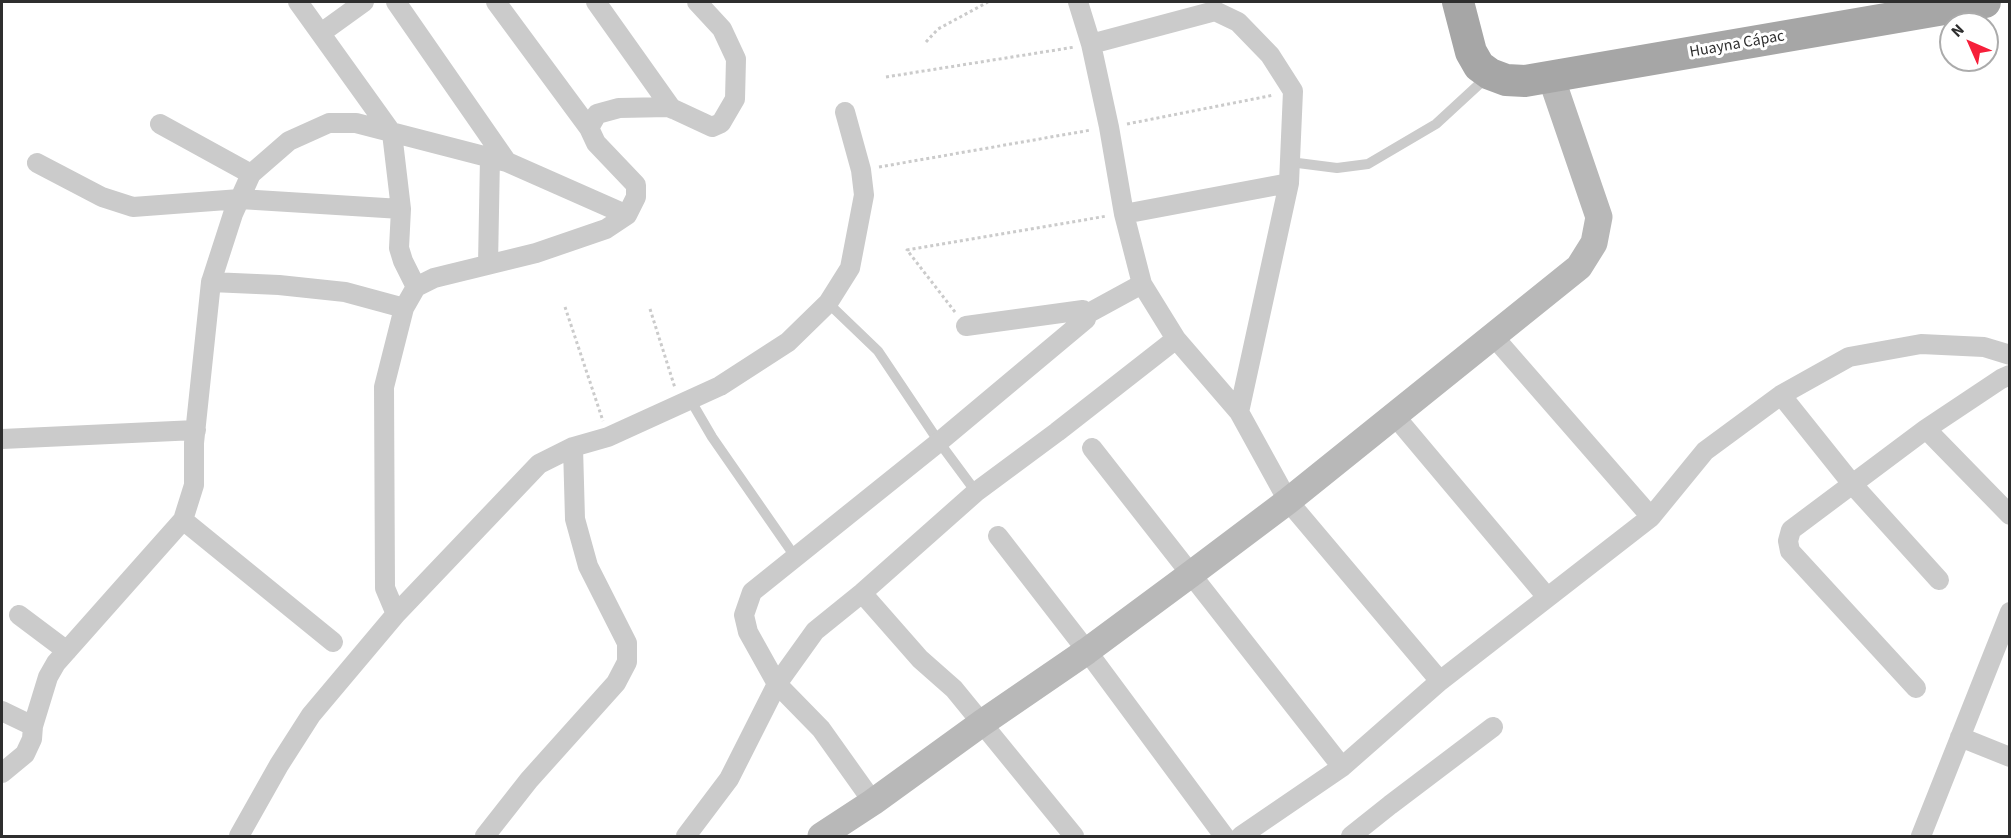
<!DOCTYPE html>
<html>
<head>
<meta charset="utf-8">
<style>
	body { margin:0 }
	#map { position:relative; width:2011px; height:838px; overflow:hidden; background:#fff; font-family:"Source Sans 3",sans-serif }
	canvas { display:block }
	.frame { position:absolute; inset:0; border:3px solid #2e2e2e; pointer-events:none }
	.north { position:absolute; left:1939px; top:12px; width:60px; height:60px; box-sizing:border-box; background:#fff; border:2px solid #ababab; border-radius:50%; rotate:315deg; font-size:16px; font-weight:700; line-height:24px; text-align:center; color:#2e2e2e }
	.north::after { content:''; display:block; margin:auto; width:21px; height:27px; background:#f61f3a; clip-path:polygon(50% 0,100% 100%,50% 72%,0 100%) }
</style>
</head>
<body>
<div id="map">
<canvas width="2011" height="838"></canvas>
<div class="frame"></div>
<div class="north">N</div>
</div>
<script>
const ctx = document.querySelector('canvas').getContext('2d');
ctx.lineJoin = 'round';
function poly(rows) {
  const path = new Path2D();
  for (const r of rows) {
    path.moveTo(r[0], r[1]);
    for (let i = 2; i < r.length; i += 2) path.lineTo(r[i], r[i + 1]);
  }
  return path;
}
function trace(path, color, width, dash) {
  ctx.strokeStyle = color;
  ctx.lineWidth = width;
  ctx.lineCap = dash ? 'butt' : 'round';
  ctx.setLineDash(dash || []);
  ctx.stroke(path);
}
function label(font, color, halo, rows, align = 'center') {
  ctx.font = font + ' "Source Sans 3",sans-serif';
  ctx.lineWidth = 6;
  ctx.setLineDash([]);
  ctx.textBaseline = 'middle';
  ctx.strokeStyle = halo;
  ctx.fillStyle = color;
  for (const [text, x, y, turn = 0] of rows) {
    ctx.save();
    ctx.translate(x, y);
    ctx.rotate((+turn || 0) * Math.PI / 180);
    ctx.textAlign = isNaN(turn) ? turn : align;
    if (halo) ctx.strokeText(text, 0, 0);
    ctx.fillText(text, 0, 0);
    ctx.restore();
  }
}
trace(poly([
	[926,42,938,29,988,2],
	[886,77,1075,47],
	[1127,124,1274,95],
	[879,167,1091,130],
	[565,307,603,421],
	[650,309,675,388],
	[955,312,907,250,1107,216]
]), '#cbcbcb', 3, [3, 3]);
trace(poly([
	[1290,162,1337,168,1368,164,1436,124,1487,77],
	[828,303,878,351,939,442,976,492],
	[691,401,712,437,796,558]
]), '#cbcbcb', 10);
trace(poly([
	[396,2,507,162],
	[496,2,589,128],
	[596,2,672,109],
	[1078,2,1091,44,1109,127,1124,214,1142,284,1176,339,1239,412,1288,501,1440,681],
	[321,33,364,2],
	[1091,44,1215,11,1238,22,1270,55,1293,91,1289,183,1239,412],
	[160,124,251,174],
	[37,163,102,197,133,207,240,199,401,209,392,133,298,2],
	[401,209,399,248,403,261,416,287],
	[1124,214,1289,183],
	[488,265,490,157],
	[211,282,279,285,345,292,404,308],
	[1087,314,1142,284],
	[1494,337,1651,517],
	[1781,395,1853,485,1939,580],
	[1394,415,1547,597],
	[1926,429,2010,515],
	[2,439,196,430],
	[1092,448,1342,767],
	[183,520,333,642],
	[998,536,1087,651,1224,836],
	[862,593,920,659,954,689,1074,836],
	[396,614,385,588,384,387,404,308,416,287,434,278,536,253,606,229,627,215,636,197,636,185,596,143,589,128,597,114,619,108,669,107,712,127,721,123,735,99,736,59,722,29,697,2],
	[19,615,67,651],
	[1916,688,1790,551,1788,541,1791,530,1926,429,2001,379,2010,375],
	[2,711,33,726],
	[1960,737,2010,757],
	[2,773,25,754,32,739,33,726,48,677,56,663,183,520,194,485,194,443,211,282,233,214,251,174,289,141,329,123,356,123,507,162,627,215],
	[873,802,821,729,777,684,748,632,744,615,752,592,939,442,1086,319,1087,314,1083,310,966,326],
	[239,836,279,765,311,715,396,614,539,464,573,447,608,437,720,386,788,342,828,303,850,268,864,195,861,170,845,112],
	[485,836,529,780,616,683,627,662,627,643,588,566,575,519,573,447],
	[686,836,729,779,777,684,815,631,862,593,976,492,1057,432,1176,339],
	[1241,836,1342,767,1440,681,1651,517,1705,451,1781,395,1849,357,1921,344,1984,347,2010,355],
	[1351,836,1390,805,1493,727],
	[1921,836,2010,612]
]), '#cbcbcb', 20);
trace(poly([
	[821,836,873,802,982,723,1087,651,1191,574,1288,501,1579,267,1594,243,1599,217,1551,77]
]), '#b8b8b8', 27);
trace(poly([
	[1458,2,1471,52,1479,66,1490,74,1506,80,1525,81,1985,2]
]), '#a6a6a6', 32);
label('16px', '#2e2e2e', '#fff', [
	["Huayna Cápac",1737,45,-10]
]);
</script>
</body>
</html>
